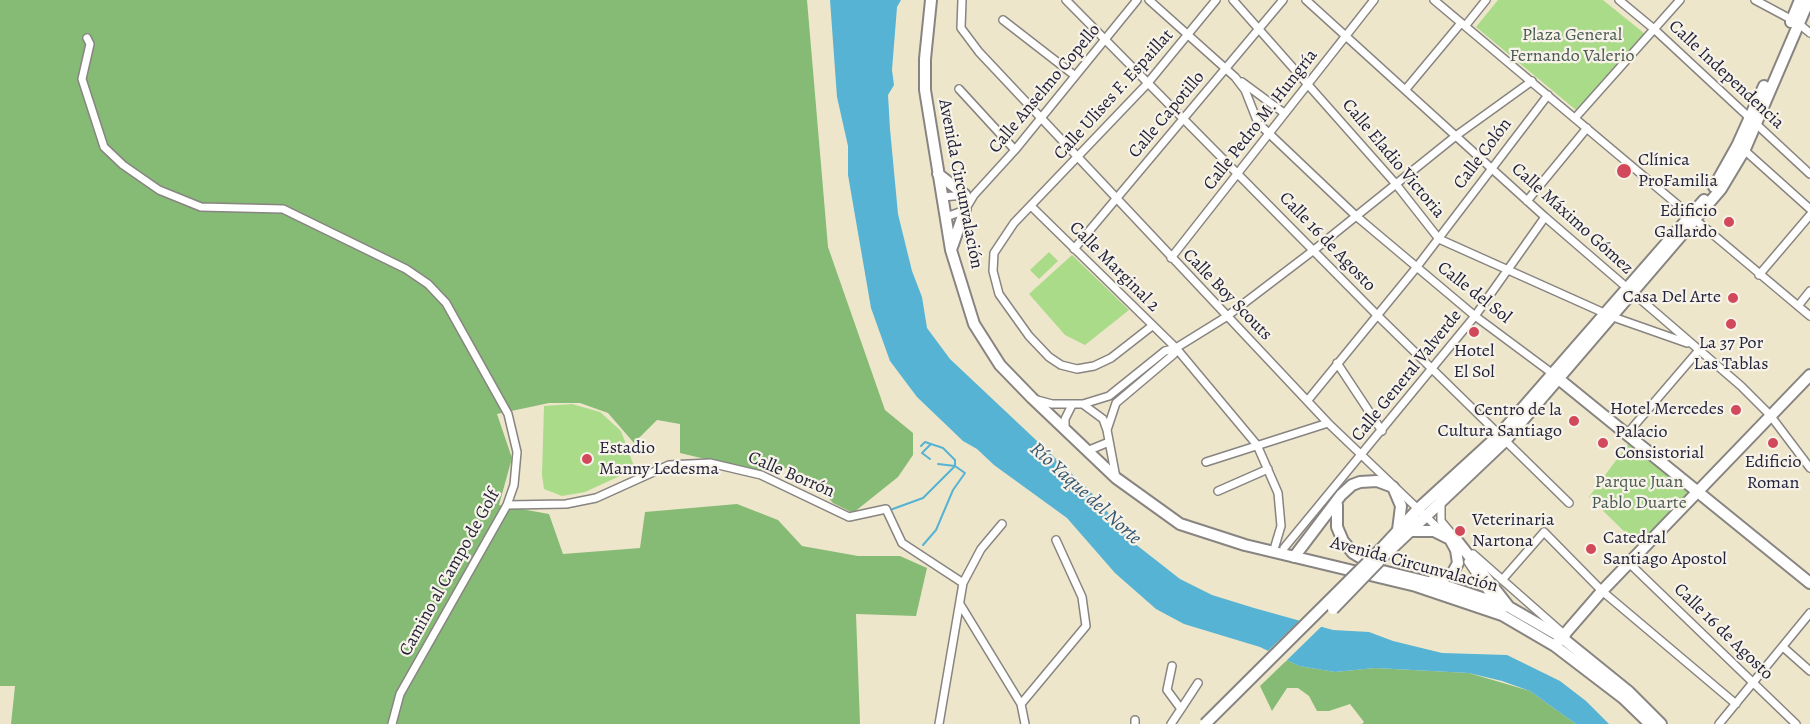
<!DOCTYPE html>
<html>
<head>
<meta charset="utf-8">
<style>
	body { margin:0 }
	canvas { display:block; background:#ede6ca }
</style>
</head>
<body>
<canvas width="1810" height="724"></canvas>
<script>
const ctx = document.querySelector('canvas').getContext('2d');
ctx.lineJoin = 'round';
function fillPath(path, color) {
  ctx.fillStyle = color;
  ctx.fill(path, 'evenodd');
}
function poly(rows) {
  const path = new Path2D();
  for (const r of rows) {
    path.moveTo(r[0], r[1]);
    for (let i = 2; i < r.length; i += 2) path.lineTo(r[i], r[i + 1]);
  }
  return path;
}
function trace(path, color, width, dash) {
  ctx.strokeStyle = color;
  ctx.lineWidth = width;
  ctx.lineCap = dash ? 'butt' : 'round';
  ctx.setLineDash(dash || []);
  ctx.stroke(path);
}
function label(font, color, halo, rows, align = 'center') {
  ctx.font = font + ' Alegreya,serif';
  ctx.lineWidth = 4.5;
  ctx.setLineDash([]);
  ctx.textBaseline = 'middle';
  ctx.strokeStyle = halo;
  ctx.fillStyle = color;
  for (const [text, x, y, turn = 0] of rows) {
    ctx.save();
    ctx.translate(x, y);
    ctx.rotate((+turn || 0) * Math.PI / 180);
    ctx.textAlign = isNaN(turn) ? turn : align;
    if (halo) ctx.strokeText(text, 0, 0);
    ctx.fillText(text, 0, 0);
    ctx.restore();
  }
}
fillPath(poly([
	[1498,0,1603,0,1645,34,1576,110,1476,27],
	[1049,252,1058,261,1039,279,1030,270],
	[1072,255,1129,310,1085,345,1065,335,1029,294],
	[572,404,600,412,621,431,635,469,585,492,562,496,544,489,542,475,544,406],
	[1631,440,1689,487,1691,494,1641,548,1589,497]
]), '#a9db89');
fillPath(poly([
	[0,0,807,0,828,247,885,410,913,433,913,455,898,477,853,513,833,503,823,492,787,468,760,472,680,453,680,424,657,420,634,443,608,413,580,403,549,403,497,414,512,458,499,505,549,514,563,554,640,548,645,512,737,504,778,520,802,546,858,556,900,556,927,568,916,616,856,614,860,724,11,724,15,686,0,686],
	[1287,660,1299,666,1335,672,1375,668,1469,673,1530,691,1576,724,1362,724,1364,722,1350,704,1329,711,1317,711,1309,696,1298,688,1287,688,1272,711,1260,686]
]), '#86bb75');
fillPath(poly([
	[830,0,901,0,897,7,892,70,894,85,888,95,890,129,898,214,912,271,922,297,927,328,950,359,1088,489,1134,543,1180,579,1212,595,1254,608,1333,630,1369,632,1393,641,1442,653,1507,655,1560,681,1586,701,1609,724,1576,724,1530,691,1502,681,1469,673,1375,668,1335,672,1299,666,1260,647,1184,624,1156,609,1115,573,1067,518,994,465,977,449,963,441,917,397,890,361,871,308,848,175,848,146,837,97]
]), '#56b3d4');
fillPath(poly([
	[1301,619,1324,624,1285,662,1266,653]
]), '#ede6ca');
trace(poly([
	[921,446,925,442,943,448,955,460,955,466,965,473,953,490,936,530,923,545],
	[930,459,922,453,931,444],
	[938,464,955,466],
	[772,477,821,500],
	[890,510,923,498,955,466]
]), '#56b3d4', 2);
const minor = poly([
	[962,0,961,28,979,52,1328,423,1441,531],
	[1066,0,1377,315,1569,503],
	[1149,0,1235,77,1245,90,1258,123,1356,216,1475,316,1553,374],
	[1233,0,1395,183,1439,239,1613,317,1687,343],
	[1306,0,1545,217,1741,386,1770,415,1810,468],
	[1434,0,1810,316],
	[1619,0,1654,29,1810,174],
	[1755,0,1798,23,1810,33],
	[1003,20,1074,75],
	[1466,25,1486,0],
	[87,38,90,44,82,79,104,147,123,165,159,190,201,207,283,209,406,269,428,284,446,303,508,414,517,452,514,485,507,505,400,694,392,724],
	[1242,82,1284,113],
	[959,89,1015,150],
	[1406,89,1461,23],
	[1575,118,1680,0],
	[1742,148,1810,209],
	[942,197,965,195],
	[1527,201,1587,128],
	[1032,207,1176,348,1257,445,1278,493,1281,526,1275,546],
	[946,217,965,210,974,195,1015,150,1137,0],
	[1074,249,1283,0],
	[1171,258,1374,0],
	[1759,275,1810,215],
	[1798,306,1810,291],
	[1152,326,1111,358,1094,366,1077,369,1061,365,1049,357,1029,336,999,294,993,271,994,253,1014,223,1147,84,1216,0],
	[1337,363,1382,431],
	[1037,400,1052,404,1083,404,1109,396,1165,351,1176,348,1226,317,1314,250,1457,135,1532,81],
	[1308,400,1416,268,1548,95],
	[1084,405,1103,419,1107,430],
	[1065,430,1065,419,1072,405],
	[1627,434,1699,350],
	[1087,451,1109,442],
	[1206,462,1328,423],
	[1116,478,1107,430,1116,403,1174,354,1176,348],
	[1218,491,1268,469],
	[1441,501,1441,521,1456,539],
	[507,505,566,504,596,498,669,465,710,463,761,475,849,517,886,509,902,543,963,583],
	[1284,548,1475,316,1545,217],
	[1473,554,1566,636],
	[1468,562,1495,602],
	[1629,563,1796,724],
	[1502,580,1544,532,1602,591,1736,704],
	[960,604,1021,704,1025,724],
	[1783,647,1810,671],
	[1021,704,1086,626,1082,597,1056,540],
	[1181,709,1198,683],
	[1135,720,1135,724],
	[939,724,963,583,981,549,1002,524],
	[1171,724,1181,709,1167,690,1172,666],
	[1719,724,1810,613]
]);
const secondary = poly([
	[1791,22,1800,0],
	[1714,187,1737,146,1764,86],
	[1555,376,1810,583],
	[1381,549,1418,509,1499,435,1704,200],
	[1386,554,1505,441,1721,189,1745,149,1809,0],
	[1557,643,1602,591,1810,375]
]);
const primary = poly([
	[931,0,925,59,925,90,951,250,974,324,1000,365,1032,398,1116,478,1180,524,1245,545,1416,586,1502,615,1555,646,1623,698,1650,724],
	[938,174,965,195],
	[952,247,965,210],
	[1337,505,1337,527,1343,541,1353,553,1373,565],
	[1408,531,1434,531,1450,539,1456,550,1458,563,1452,574,1443,579,1433,580],
	[1455,538,1509,607],
	[1294,557,1341,495,1352,485,1360,482,1377,481,1393,487,1401,506,1398,530],
	[1366,567,1449,587,1509,607,1561,637,1629,692,1661,724]
]);
trace(minor, '#888482', 10);
trace(secondary, '#888482', 14);
trace(primary, '#888482', 14);
trace(minor, '#fff', 7);
trace(secondary, '#fff', 10);
trace(primary, '#fff', 10);
const secondaryBridge = poly([
	[1333,609,1386,554],
	[1205,724,1381,549]
]);
trace(secondaryBridge, '#888482', 14, []);
trace(secondaryBridge, '#fff', 10);
for (const [x, y, r, color] of [
	[1624,171,8,"#d1495b"],
	[1729,222,6,"#d1495b"],
	[1733,298,6,"#d1495b"],
	[1731,324,6,"#d1495b"],
	[1474,332,6,"#d1495b"],
	[1736,410,6,"#d1495b"],
	[1574,421,6,"#d1495b"],
	[1603,443,6,"#d1495b"],
	[1773,443,6,"#d1495b"],
	[587,459,6,"#d1495b"],
	[1460,531,6,"#d1495b"],
	[1591,549,6,"#d1495b"]
]) {
  const dot = new Path2D();
  dot.arc(x, y, r, 0, 2 * Math.PI);
  ctx.fillStyle = color;
  ctx.fill(dot);
  trace(dot, '#f7f3e8', 2);
}
label('18px', '#4a5a52', '#f7f3e8', [
	["Plaza General",1572,36],
	["Fernando Valerio",1572,57],
	["Parque Juan",1639,483],
	["Pablo Duarte",1639,504]
]);
label('18px', '#22223b', '#f7f3e8', [
	["Calle Independencia",1726,75,43],
	["Calle Anselmo Copello",1045,89,-50],
	["Calle Ulises F. Espaillat",1114,95,-48],
	["Calle Capotillo",1167,115,-50],
	["Calle Pedro M. Hungría",1261,120,-52],
	["Calle Colón",1483,154,-53],
	["Calle Eladio Victoria",1393,159,50],
	["Avenida Circunvalación",960,184,79],
	["Calle Máximo Gómez",1572,219,42],
	["Calle 16 de Agosto",1327,242,46],
	["Calle Marginal 2",1114,267,45],
	["Calle del Sol",1474,293,38],
	["Calle Boy Scouts",1227,295,46],
	["Calle General Valverde",1407,376,-51],
	["Calle Borrón",791,475,23],
	["Avenida Circunvalación",1414,565,15],
	["Camino al Campo de Golf",450,573,-61],
	["Calle 16 de Agosto",1723,632,44]
]);
label('18px', '#22223b', '#f7f3e8', [
	["Clínica",1638,161],
	["ProFamilia",1638,182],
	["Edificio",1717,212,"right"],
	["Gallardo",1717,233,"right"],
	["Casa Del Arte",1721,298,"right"],
	["La 37 Por",1731,344,"center"],
	["Las Tablas",1731,365,"center"],
	["Hotel",1474,352,"center"],
	["El Sol",1474,373,"center"],
	["Hotel Mercedes",1724,410,"right"],
	["Centro de la",1562,411,"right"],
	["Cultura Santiago",1562,432,"right"],
	["Palacio",1615,433],
	["Consistorial",1615,454],
	["Estadio",599,449],
	["Manny Ledesma",599,470],
	["Edificio",1773,463,"center"],
	["Roman",1773,484,"center"],
	["Veterinaria",1472,521],
	["Nartona",1472,542],
	["Catedral",1603,539],
	["Santiago Apostol",1603,560]
], 'left');
label('italic 20px', '#345571', '#f7f3e8', [
	["Río Yaque del Norte",1085,494,42]
]);
</script>
</body>
</html>
